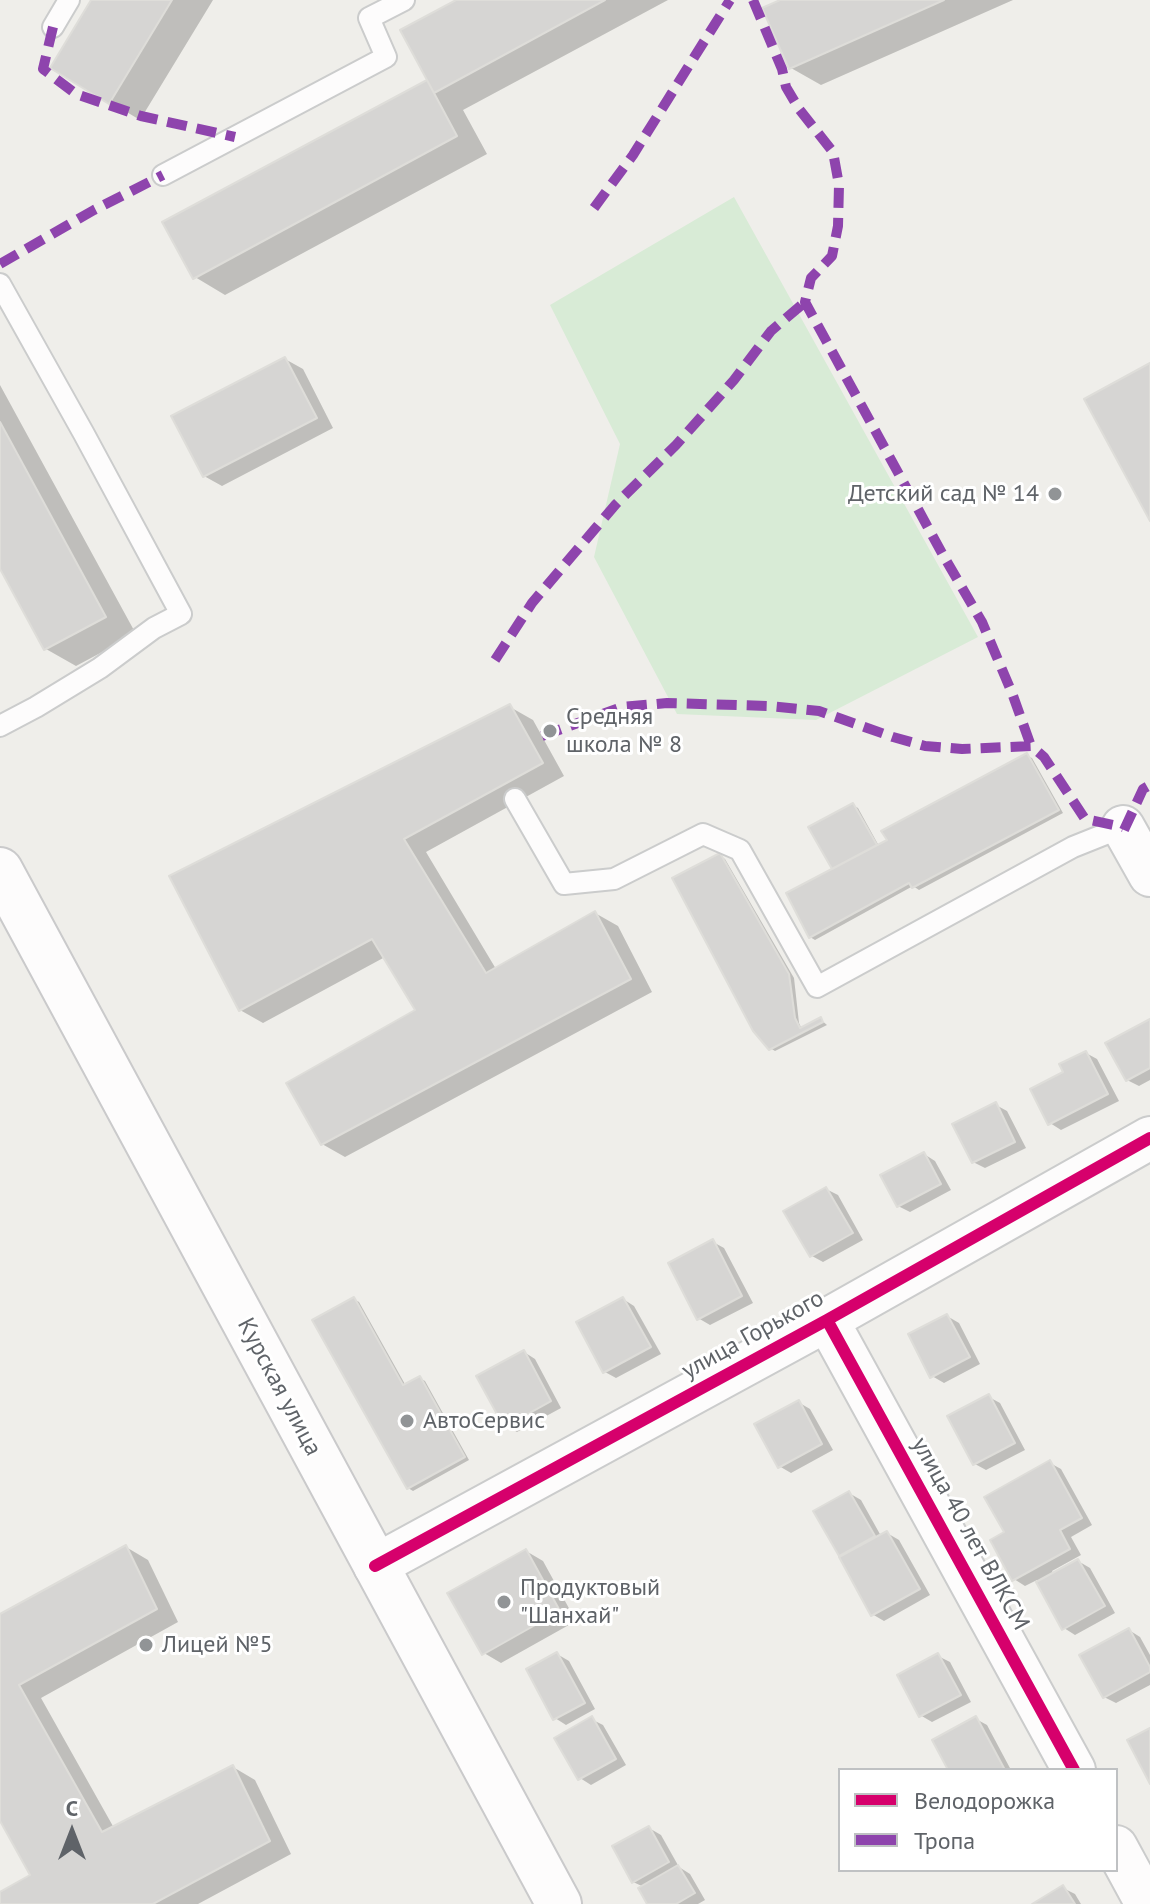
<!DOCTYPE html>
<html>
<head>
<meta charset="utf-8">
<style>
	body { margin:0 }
	#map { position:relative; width:1150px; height:1904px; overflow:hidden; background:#efeeea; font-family:"PT Sans",sans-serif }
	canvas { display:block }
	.legend { position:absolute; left:838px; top:1768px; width:280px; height:104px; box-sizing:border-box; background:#fff; border:2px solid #bfc1c3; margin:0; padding:10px 14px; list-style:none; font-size:24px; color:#5f6368 }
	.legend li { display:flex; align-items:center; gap:16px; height:40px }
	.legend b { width:40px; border:2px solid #bfc1c3 }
	.north { position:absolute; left:32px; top:1792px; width:80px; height:80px; -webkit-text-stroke:6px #fff; paint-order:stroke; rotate:0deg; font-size:22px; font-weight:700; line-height:32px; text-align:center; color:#5f6368 }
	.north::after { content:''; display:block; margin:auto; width:28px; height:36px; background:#5f6368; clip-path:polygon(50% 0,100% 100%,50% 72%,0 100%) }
</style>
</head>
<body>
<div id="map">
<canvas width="1150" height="1904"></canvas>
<ul class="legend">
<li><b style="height:10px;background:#d6006c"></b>Велодорожка</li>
<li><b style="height:10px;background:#8e44ad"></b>Тропа</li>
</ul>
<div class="north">С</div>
</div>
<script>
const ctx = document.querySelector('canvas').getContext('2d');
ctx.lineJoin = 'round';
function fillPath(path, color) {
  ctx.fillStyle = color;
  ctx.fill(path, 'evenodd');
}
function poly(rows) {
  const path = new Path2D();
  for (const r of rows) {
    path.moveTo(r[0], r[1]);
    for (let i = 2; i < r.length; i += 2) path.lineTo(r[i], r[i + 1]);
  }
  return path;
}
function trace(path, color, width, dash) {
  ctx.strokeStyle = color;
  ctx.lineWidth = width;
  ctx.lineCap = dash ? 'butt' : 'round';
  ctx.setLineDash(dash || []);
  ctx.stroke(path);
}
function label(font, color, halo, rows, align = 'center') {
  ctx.font = font + ' "PT Sans",sans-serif';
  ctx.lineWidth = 6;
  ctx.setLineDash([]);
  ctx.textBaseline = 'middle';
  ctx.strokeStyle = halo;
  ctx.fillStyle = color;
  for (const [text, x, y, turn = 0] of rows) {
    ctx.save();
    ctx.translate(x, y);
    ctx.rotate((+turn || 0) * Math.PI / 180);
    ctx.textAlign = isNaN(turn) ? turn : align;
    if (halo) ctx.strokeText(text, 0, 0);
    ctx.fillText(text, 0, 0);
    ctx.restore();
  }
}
fillPath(poly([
	[734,197,978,637,816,720,677,714,594,557,620,444,550,305]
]), '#d8ebd6');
fillPath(poly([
	[93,0,213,0,140,120,110,102],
	[461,0,668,0,463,110,487,154,225,295,195,277,429,81],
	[784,0,1013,0,821,85,791,68],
	[285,359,303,369,333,428,222,486,204,476],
	[0,385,136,634,76,666,46,649,0,565],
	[510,707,533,720,564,776,426,852,496,969,595,913,618,926,652,992,345,1157,322,1144,418,1011,385,957,263,1023,240,1010],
	[1027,756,1032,758,1063,813,919,890,913,886,815,940,810,937,834,870,853,805,858,808,879,846],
	[720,856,725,859,794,978,799,1023,802,1029,820,1019,827,1025,775,1051,770,1048],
	[1150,1021,1150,1080,1139,1086,1127,1080],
	[1086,1053,1097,1059,1119,1101,1061,1130,1050,1123,1066,1073],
	[996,1105,1007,1111,1026,1148,985,1168,973,1162],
	[924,1154,935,1161,951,1190,910,1212,898,1206],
	[826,1189,838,1195,863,1240,823,1262,812,1256],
	[713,1242,724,1248,753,1303,710,1325,698,1318],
	[354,1299,359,1302,406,1386,420,1378,425,1381,469,1460,413,1491,408,1488],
	[623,1299,634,1306,661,1354,616,1378,605,1372],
	[947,1316,959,1323,980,1364,944,1383,932,1376],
	[524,1352,535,1359,561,1408,517,1432,505,1425],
	[989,1397,1000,1403,1025,1450,986,1470,975,1464],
	[798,1402,810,1409,833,1450,791,1473,779,1466],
	[1050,1463,1061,1469,1092,1525,1071,1537,1081,1555,1052,1571,1054,1575,1078,1561,1090,1568,1115,1613,1075,1635,1064,1628,1037,1580,1025,1586,1014,1579,1006,1533],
	[849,1493,861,1500,881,1536,887,1533,899,1540,930,1595,884,1621,872,1614,816,1512],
	[126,1547,148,1560,178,1622,41,1698,114,1828,233,1767,255,1780,291,1854,198,1904,0,1904,0,1895,33,1876,0,1816,0,1616],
	[526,1551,543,1561,576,1621,501,1663,484,1653],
	[1129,1630,1140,1637,1150,1655,1150,1685,1116,1703,1104,1697],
	[557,1654,569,1661,595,1709,566,1725,555,1718],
	[938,1656,950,1662,971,1702,932,1722,920,1715],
	[591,1719,603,1725,626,1765,591,1785,580,1778],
	[976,1719,987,1725,1011,1770,950,1770],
	[649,1828,661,1835,679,1867,690,1874,705,1900,698,1904,650,1904,644,1887,633,1882],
	[1063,1888,1075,1894,1081,1904,1036,1904]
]), '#0003');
const building = poly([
	[91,0,172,0,109,104,50,68,91,0],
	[456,0,605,0,434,93,400,30,456,0],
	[780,0,944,0,789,69,762,8,780,0],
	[427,80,457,136,193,279,162,222,427,80],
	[285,357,317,418,203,477,171,416,285,357],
	[1150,363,1150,521,1084,399,1150,363],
	[0,422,106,617,44,650,0,569,0,422],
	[510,704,543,763,404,839,486,973,595,911,631,979,321,1145,286,1083,415,1010,372,939,239,1011,169,876,510,704],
	[1027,753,1059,810,912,888,909,883,809,938,786,893,887,840,881,831,1027,753],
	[853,803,877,845,832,869,808,827,853,803],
	[720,853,789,974,795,1018,800,1028,821,1017,823,1022,769,1050,753,1031,672,878,720,853],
	[1150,1019,1150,1068,1126,1081,1105,1043,1150,1019],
	[1086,1051,1108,1094,1048,1125,1030,1089,1063,1072,1059,1064,1086,1051],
	[996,1102,1015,1142,972,1163,952,1124,996,1102],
	[924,1152,941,1184,897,1207,880,1175,924,1152],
	[826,1187,853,1233,810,1257,783,1211,826,1187],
	[713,1239,742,1296,697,1320,668,1263,713,1239],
	[354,1297,403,1385,420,1376,465,1457,407,1489,312,1320,354,1297],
	[623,1297,651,1347,603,1373,576,1322,623,1297],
	[947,1314,970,1357,930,1378,908,1334,947,1314],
	[524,1350,551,1401,504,1427,476,1376,524,1350],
	[989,1394,1015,1443,973,1465,947,1416,989,1394],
	[799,1400,822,1444,778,1468,754,1424,799,1400],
	[1050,1460,1082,1518,1060,1530,1070,1549,1012,1581,990,1540,1004,1532,984,1497,1050,1460],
	[849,1491,875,1536,839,1556,813,1511,849,1491],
	[887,1531,920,1589,871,1616,839,1557,887,1531],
	[126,1545,157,1609,19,1685,102,1832,233,1765,270,1841,153,1904,0,1904,0,1892,30,1875,0,1821,0,1614,126,1545],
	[526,1549,560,1611,482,1655,447,1593,526,1549],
	[1078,1559,1105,1606,1062,1630,1036,1582,1078,1559],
	[1129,1628,1150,1667,1150,1672,1103,1698,1079,1655,1129,1628],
	[557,1652,585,1703,553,1720,526,1669,557,1652],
	[938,1653,961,1695,919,1717,897,1675,938,1653],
	[592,1716,616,1759,578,1780,554,1738,592,1716],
	[976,1716,1005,1770,948,1770,932,1740,976,1716],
	[1150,1728,1150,1784,1127,1740,1150,1728],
	[649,1826,669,1862,632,1883,612,1846,649,1826],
	[678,1865,695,1893,676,1904,647,1904,638,1888,678,1865],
	[1063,1885,1075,1904,1032,1904,1063,1885]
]);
fillPath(building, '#d6d5d3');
trace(building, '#deddd9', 2);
const service = poly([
	[53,27,69,0],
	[163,175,386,57,369,18,404,0],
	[0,284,84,434,181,614,154,628,100,668,36,707,0,726],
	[515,799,564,884,614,879,703,834,740,850,817,987,1073,847,1123,827]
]);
const minor = poly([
	[1123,827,1150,875],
	[827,1320,1074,1770],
	[375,1566,827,1320,1150,1138],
	[1116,1847,1147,1904]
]);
const secondary = poly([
	[0,870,559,1904]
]);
trace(service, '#cbcccc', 24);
trace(minor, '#cbcccc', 46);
trace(secondary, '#cacacb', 48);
trace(service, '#fdfcfc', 20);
trace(minor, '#fdfcfc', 42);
trace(secondary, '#fdfcfc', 44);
trace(poly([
	[753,0,782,69,786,87,799,109,833,152,839,185,838,226,832,256,811,278,805,302,943,555,982,622,1012,693,1031,746],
	[53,27,43,69,76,94,141,116,235,137],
	[594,208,633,155,730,0],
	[0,264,94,210,163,175],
	[495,660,532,603,616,504,676,445,734,380,771,331,805,302],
	[542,736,622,707,667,703,768,706,819,711,893,737,925,746,962,749,1031,746,1044,757,1085,819,1123,827],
	[1124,830,1143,789,1150,785]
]), '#8e44ad', 10, [20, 10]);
trace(poly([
	[827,1320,1074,1770],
	[375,1566,827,1320,1150,1138]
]), '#d6006c', 12);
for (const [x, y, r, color] of [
	[1055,494,8,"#919496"],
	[550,731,8,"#919496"],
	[407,1421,8,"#919496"],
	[504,1602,8,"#919496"],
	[146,1645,8,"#919496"]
]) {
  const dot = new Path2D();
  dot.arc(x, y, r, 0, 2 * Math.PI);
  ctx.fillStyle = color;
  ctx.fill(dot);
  trace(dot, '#fff', 3);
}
label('24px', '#5f6368', '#fff', [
	["Детский сад № 14",1039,494,"right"],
	["Cредняя",566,717],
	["школа № 8",566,745],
	["АвтоСервис",423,1421],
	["Продуктовый",520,1588],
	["\"Шанхай\"",520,1616],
	["Лицей №5",162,1645]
], 'left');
label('24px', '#5f6368', '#fff', [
	["улица Горького",753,1335,-29],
	["Курская улица",279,1387,62],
	["улица 40 лет ВЛКСМ",970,1534,61]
]);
</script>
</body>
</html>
